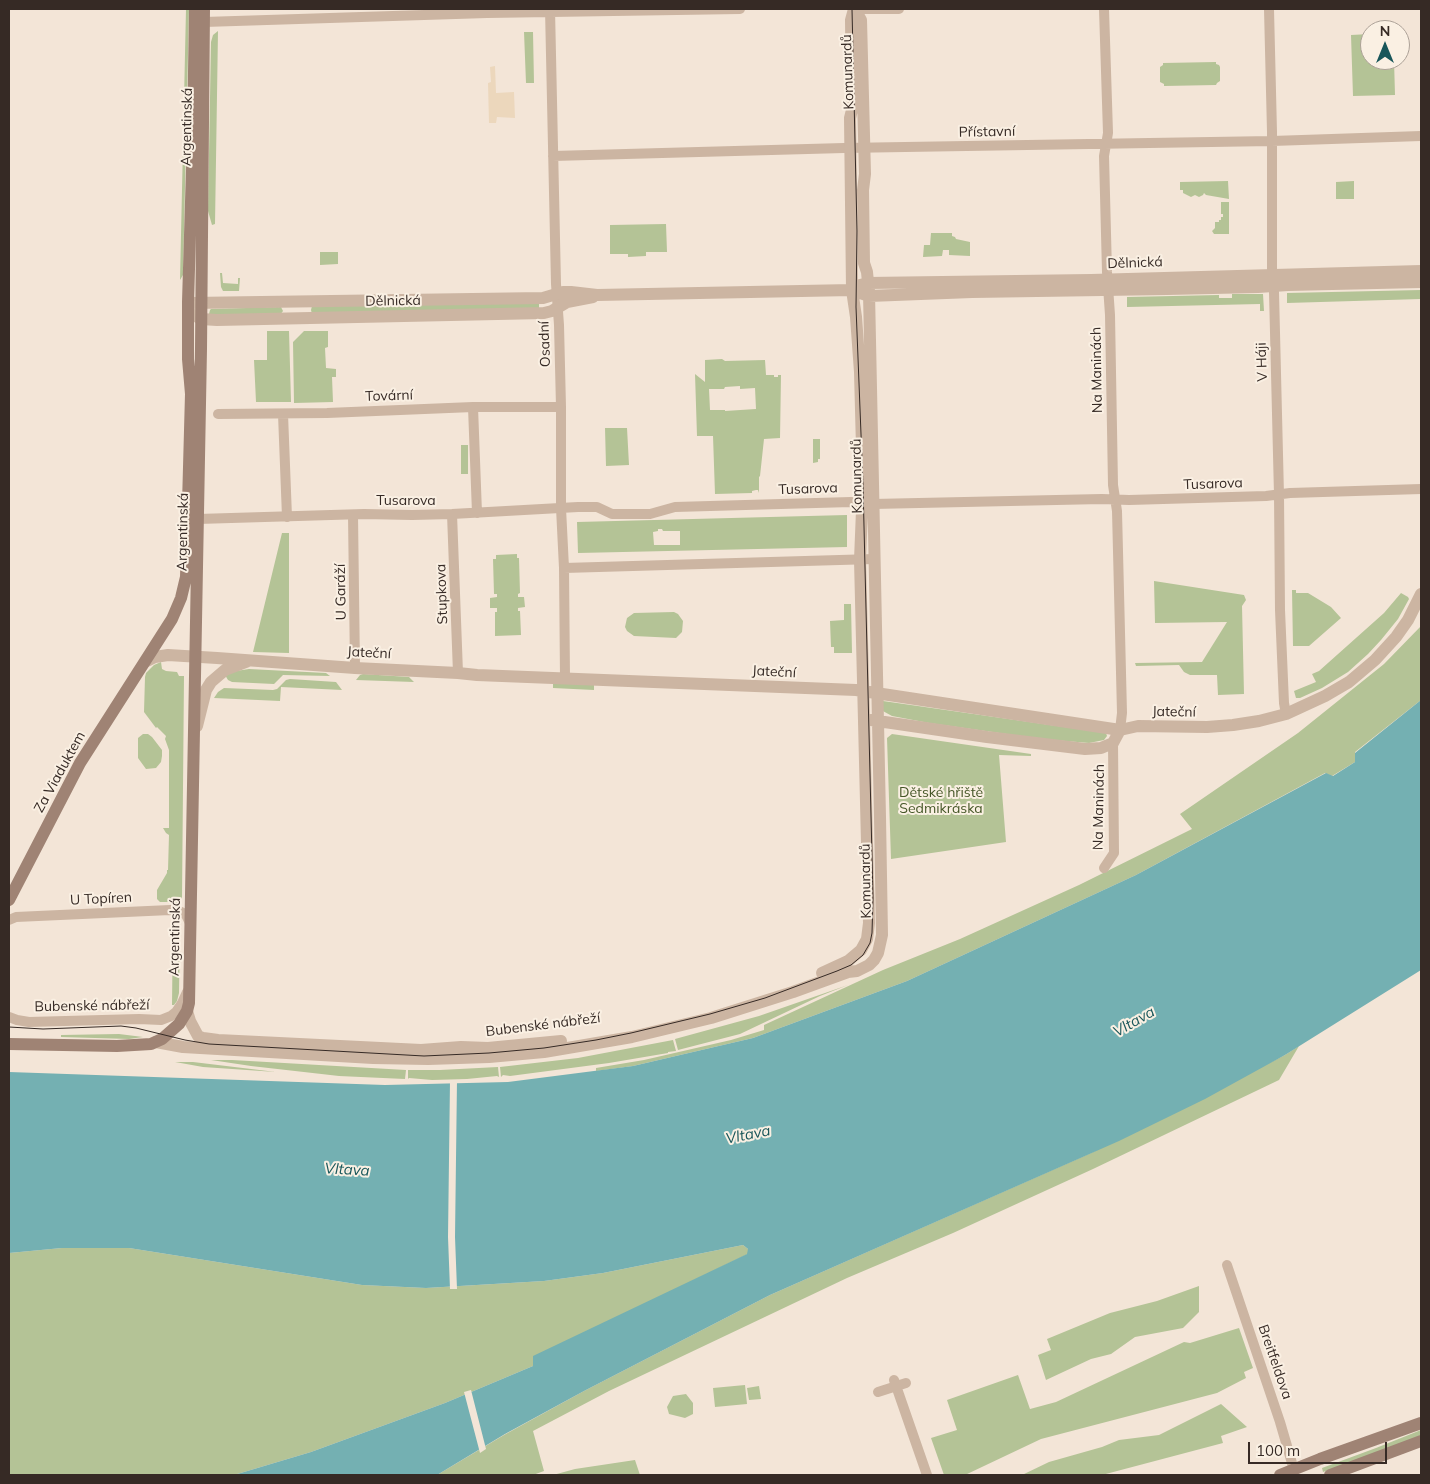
<!DOCTYPE html>
<html>
<head>
<meta charset="utf-8">
<style>
	body { margin:0 }
	#map { position:relative; width:1430px; height:1484px; overflow:hidden; background:#f3e5d7; font-family:Mulish,sans-serif }
	canvas { display:block }
	.frame { position:absolute; inset:0; border:10px solid #362a25; pointer-events:none }
	.north { position:absolute; left:1360px; top:20px; width:50px; height:50px; box-sizing:border-box; background:#faf0e3; border:1px solid #aca197; border-radius:50%; rotate:0deg; font-size:14px; font-weight:700; line-height:20px; text-align:center; color:#362a25 }
	.north::after { content:''; display:block; margin:auto; width:18px; height:22px; background:#18565a; clip-path:polygon(50% 0,100% 100%,50% 72%,0 100%) }
	.scale { position:absolute; left:1248px; top:1442px; width:139px; height:22px; box-sizing:border-box; border:2px solid #362a25; border-top:0; padding-left:6px; font-size:15px; line-height:18px; white-space:nowrap; color:#362a25; -webkit-text-stroke:4px #faf0e3; paint-order:stroke }
</style>
</head>
<body>
<div id="map">
<canvas width="1430" height="1484"></canvas>
<div class="frame"></div>
<div class="north">N</div>
<div class="scale">100 m</div>
</div>
<script>
const ctx = document.querySelector('canvas').getContext('2d');
ctx.lineJoin = 'round';
function fillPath(path, color) {
  ctx.fillStyle = color;
  ctx.fill(path, 'evenodd');
}
function poly(rows) {
  const path = new Path2D();
  for (const r of rows) {
    path.moveTo(r[0], r[1]);
    for (let i = 2; i < r.length; i += 2) path.lineTo(r[i], r[i + 1]);
  }
  return path;
}
function trace(path, color, width, dash) {
  ctx.strokeStyle = color;
  ctx.lineWidth = width;
  ctx.lineCap = dash ? 'butt' : 'round';
  ctx.setLineDash(dash || []);
  ctx.stroke(path);
}
function label(font, color, halo, rows, align = 'center') {
  ctx.font = font + ' Mulish,sans-serif';
  ctx.lineWidth = 4;
  ctx.setLineDash([]);
  ctx.textBaseline = 'middle';
  ctx.strokeStyle = halo;
  ctx.fillStyle = color;
  for (const [text, x, y, turn = 0] of rows) {
    ctx.save();
    ctx.translate(x, y);
    ctx.rotate((+turn || 0) * Math.PI / 180);
    ctx.textAlign = isNaN(turn) ? turn : align;
    if (halo) ctx.strokeText(text, 0, 0);
    ctx.fillText(text, 0, 0);
    ctx.restore();
  }
}
fillPath(poly([
	[186,9,189,9,183,275,180,280],
	[218,31,215,224,212,225,208,211,211,42,213,35],
	[524,32,533,32,534,83,526,83],
	[1370,34,1370,60,1394,60,1395,95,1353,96,1351,35],
	[1216,62,1216,64,1219,65,1220,67,1220,81,1217,83,1216,85,1164,86,1164,84,1160,82,1160,67,1163,65,1163,63],
	[1228,181,1229,199,1206,195,1204,193,1203,195,1199,197,1195,195,1191,197,1183,193,1183,190,1180,190,1180,182],
	[1354,181,1354,199,1336,199,1336,182],
	[1221,202,1229,202,1229,234,1214,234,1212,231,1215,228,1215,222,1219,222,1219,220,1221,220,1221,217,1223,217,1223,214,1221,214],
	[666,224,667,252,646,252,646,256,628,257,628,254,610,254,610,225],
	[931,233,952,233,952,236,955,237,956,239,970,242,970,256,949,255,949,250,943,250,942,256,923,257,924,245,930,245],
	[320,252,338,252,338,264,320,265],
	[220,273,222,273,223,283,238,284,238,278,240,278,239,291,223,291,221,287],
	[1421,290,1421,299,1287,303,1287,293],
	[1232,294,1263,294,1264,311,1260,311,1260,304,1127,307,1127,297,1219,295,1219,298,1232,298],
	[539,303,539,308,312,314,311,310,312,306],
	[281,307,283,311,280,315,209,314,210,310,211,309],
	[267,331,289,331,291,402,256,402,254,360,267,360],
	[304,331,328,331,328,347,325,348,326,368,336,369,336,377,332,377,333,402,294,403,293,342],
	[722,359,725,361,765,360,766,375,774,375,774,377,778,377,778,375,781,375,780,438,764,439,760,476,759,477,759,493,758,490,756,490,752,491,752,493,715,494,713,436,697,436,695,374,705,382,705,360],
	[740,386,740,389,755,388,756,409,725,411,725,410,710,410,709,389,724,389,725,387],
	[605,428,627,428,629,465,606,466],
	[813,439,820,439,820,459,818,459,818,462,813,463],
	[461,445,468,445,468,474,461,474],
	[847,515,847,547,578,553,577,522],
	[658,529,662,529,663,531,680,531,680,545,654,545,653,532,658,531],
	[282,533,289,533,289,653,253,652],
	[517,554,517,558,519,558,520,593,518,594,518,597,524,597,525,607,518,608,518,611,520,611,521,635,495,636,495,612,497,612,497,608,490,608,490,598,497,597,497,594,494,594,493,559,496,559,496,555],
	[1154,581,1244,595,1246,600,1242,606,1244,694,1218,695,1217,675,1190,675,1184,672,1179,665,1136,666,1135,663,1202,662,1227,622,1155,623],
	[1292,590,1296,590,1296,593,1308,593,1331,607,1341,618,1309,646,1293,646],
	[1401,593,1408,597,1409,599,1398,619,1381,640,1368,654,1348,672,1322,688,1300,698,1296,698,1294,691,1316,682,1312,674,1319,671,1384,613],
	[844,604,851,604,852,653,834,653,834,647,831,647,830,621,844,620],
	[674,612,678,614,683,621,682,632,676,638,634,636,627,631,625,627,627,618,634,613],
	[1421,626,1421,700,1355,752,1355,762,1332,776,1325,773,1136,875,907,981,753,1038,633,1066,596,1071,596,1068,644,1060,731,1040,764,1030,764,1025,883,970,960,939,1079,885,1192,829,1180,814,1298,733,1384,664],
	[161,662,162,669,166,671,177,672,179,676,184,676,182,898,177,904,174,905,168,902,160,902,157,899,157,890,167,873,167,870,168,870,169,835,166,833,163,828,169,828,169,750,165,739,166,736,157,727,156,728,144,712,145,677,146,673,154,665],
	[249,669,326,673,330,676,283,675,274,684,232,682,228,680,225,675,236,671],
	[363,674,409,677,414,682,356,680,360,675],
	[290,679,336,682,342,690,281,687,280,701,214,698,218,692,224,688,273,690,277,689,286,680],
	[553,683,594,685,594,690,553,688],
	[883,701,1106,733,1107,736,1104,740,1089,743,1042,739,929,723,892,716,881,710],
	[143,734,148,734,152,737,162,750,162,756,161,762,156,768,146,769,138,758,138,738],
	[892,734,1031,754,1031,756,999,755,1006,842,891,859,887,738],
	[173,917,177,918,180,924,180,929,179,993,177,1001,174,1005,172,1005],
	[848,985,820,996,740,1034,678,1050,675,1039,759,1016],
	[119,1034,143,1037,129,1039,61,1037,61,1035],
	[673,1040,676,1051,668,1052,668,1053,609,1063,510,1076,503,1075,501,1077,500,1067,578,1058],
	[1299,1046,1279,1080,1093,1169,953,1233,847,1278,609,1391,533,1431,544,1471,533,1475,437,1475,504,1435,584,1391,770,1295,1091,1153,1285,1055],
	[232,1060,406,1070,405,1079,339,1076,251,1066,211,1060],
	[175,1062,193,1062,276,1072,203,1067],
	[498,1067,499,1077,497,1076,467,1079,432,1080,409,1078,408,1079,408,1070,440,1070],
	[743,1245,748,1249,748,1254,659,1297,533,1366,445,1403,311,1452,234,1475,9,1475,9,1253,62,1248,129,1248,362,1285,426,1288,544,1281,603,1273],
	[1199,1286,1199,1312,1183,1328,1135,1337,1111,1354,1091,1359,1046,1380,1038,1355,1051,1350,1047,1339,1110,1313,1157,1301],
	[1239,1328,1253,1368,1244,1372,1246,1378,1217,1393,1041,1439,965,1475,944,1475,931,1438,957,1430,947,1400,1018,1375,1030,1409,1056,1402,1184,1342,1190,1343],
	[745,1385,747,1404,715,1407,713,1388],
	[759,1386,761,1399,749,1400,747,1388],
	[686,1394,693,1403,693,1414,685,1418,669,1414,667,1407,673,1396],
	[1221,1404,1247,1427,1221,1436,1223,1443,1102,1475,1022,1475,1049,1462,1102,1447,1119,1440,1159,1435],
	[1421,1430,1421,1437,1323,1472,1322,1468,1376,1448],
	[635,1460,640,1475,553,1475,575,1469]
]), '#b4c396');
fillPath(poly([
	[495,66,496,93,514,92,515,118,497,117,496,123,489,123,488,83,491,82,490,67]
]), '#ecd7bc');
fillPath(poly([
	[1421,700,1421,970,1285,1055,1205,1099,1119,1141,770,1295,584,1391,505,1434,437,1475,234,1475,311,1452,445,1403,533,1366,533,1356,747,1254,748,1249,743,1245,603,1273,544,1281,426,1288,362,1285,129,1248,62,1248,9,1253,9,1072,385,1085,508,1082,633,1066,753,1038,907,981,1136,875,1326,773,1333,776,1355,762,1355,753]
]), '#74b0b2');
fillPath(poly([
	[457,1080,455,1237,457,1289,450,1289,448,1237,450,1081],
	[471,1390,486,1449,480,1453,464,1392]
]), '#f3e5d7');
trace(poly([
	[550,9,556,284,559,325,561,407,561,508,564,568,565,678],
	[862,9,899,9],
	[1104,9,1108,133,1104,156,1107,272,1110,315,1113,485,1117,511,1122,713,1120,730],
	[1269,9,1272,132,1272,269,1274,292,1279,495,1280,610,1284,703,1286,714],
	[204,22,487,13,740,9],
	[553,156,844,148,1272,141,1421,136],
	[473,407,477,513],
	[218,414,327,413,473,407,561,407],
	[283,414,287,517],
	[452,514,458,673],
	[353,515,355,668],
	[198,519,364,514,412,515,452,514,578,507,597,507,612,514,650,514,675,507,851,502,873,504,1102,499,1129,500,1266,496,1290,493,1421,489],
	[564,568,874,559],
	[1104,868,1114,853,1113,743],
	[9,920,16,917,170,910,179,911,183,913,186,915,190,923],
	[9,1017,17,1020,29,1022,139,1019,161,1020,171,1016,176,1012,182,1003,187,992],
	[1227,1265,1280,1422,1294,1470],
	[894,1380,927,1475],
	[878,1392,906,1383]
]), '#ccb5a2', 10);
trace(poly([
	[860,285,868,283,1091,280,1421,271],
	[191,303,543,298,563,292,571,292,597,295,852,290,869,296,972,292,1167,289,1258,287,1288,285,1421,282],
	[192,314,201,319,217,320,544,313,552,311,567,302,593,297],
	[145,662,155,657,168,655,217,658,355,668,458,673,477,675,856,690,1120,730,1138,726,1207,727,1233,725,1259,721,1286,714,1325,696,1349,682,1375,660,1396,637,1408,620,1421,594],
	[871,720,987,737,1085,749,1101,748,1113,743,1120,730],
	[197,726,206,690,211,682,225,670,246,662],
	[822,973,848,961,861,950,867,939,869,923,860,560,863,485,860,372,856,317,852,290,850,118,852,110,851,20,854,9],
	[187,1011,190,1021,198,1036,203,1038,218,1040,421,1050,461,1047,488,1048,561,1041],
	[156,1042,183,1047,373,1058,428,1059,489,1057,544,1052,632,1037,711,1018,793,992,848,972,857,971,869,965,874,960,878,953,882,935,880,817,869,293,867,272,864,263,863,190,865,174,861,20,855,9]
]), '#ccb5a2', 12);
trace(poly([
	[9,900,80,763,172,619,181,598,186,577,191,394,188,359,188,302,193,135,195,9],
	[9,1044,117,1046,151,1044,162,1039,179,1024,187,1011,189,1003,201,349,204,9],
	[1280,1475,1320,1459,1421,1423],
	[1330,1475,1421,1441]
]), '#9f8374', 12);
trace(poly([
	[9,1027,43,1029,121,1026,136,1028,185,1040,209,1044,424,1056,489,1053,544,1048,596,1040,631,1033,710,1014,765,998,837,971,851,965,863,955,870,943,872,933,873,898,863,485,856,307,857,231,852,9]
]), '#362a25', 1);
label('14px', '#362a25', '#faf0e3', [
	["Komunardů",848,72,-92],
	["Argentinská",187,127,-89],
	["Přístavní",987,132,-1],
	["Dělnická",1135,263,-2],
	["Dělnická",393,301,-1],
	["Osadní",545,344,-92],
	["V Háji",1262,362,-92],
	["Na Maninách",1097,370,-91],
	["Tovární",389,396,-2],
	["Komunardů",857,476,-91],
	["Tusarova",1213,484,-2],
	["Tusarova",808,489,-2],
	["Tusarova",406,501],
	["Argentinská",183,532,-89],
	["U Garáží",341,592,-91],
	["Stupkova",442,594,-92],
	["Jateční",369,653,3],
	["Jateční",774,672,3],
	["Jateční",1174,712,1],
	["Za Viaduktem",60,772,-61],
	["Na Maninách",1099,807,-89],
	["Komunardů",866,881,-91],
	["U Topíren",101,899,-3],
	["Argentinská",175,937,-89],
	["Bubenské nábřeží",92,1006,-1],
	["Bubenské nábřeží",543,1025,-7],
	["Breitfeldova",1275,1362,71]
]);
label('14px', '#455627', '#faf0e3', [
	["Dětské hřiště",941,793],
	["Sedmikráska",941,809]
]);
label('italic 15px', '#18565a', '#faf0e3', [
	["Vltava",1134,1022,-30],
	["Vltava",748,1135,-11],
	["Vltava",347,1170,3]
]);
</script>
</body>
</html>
